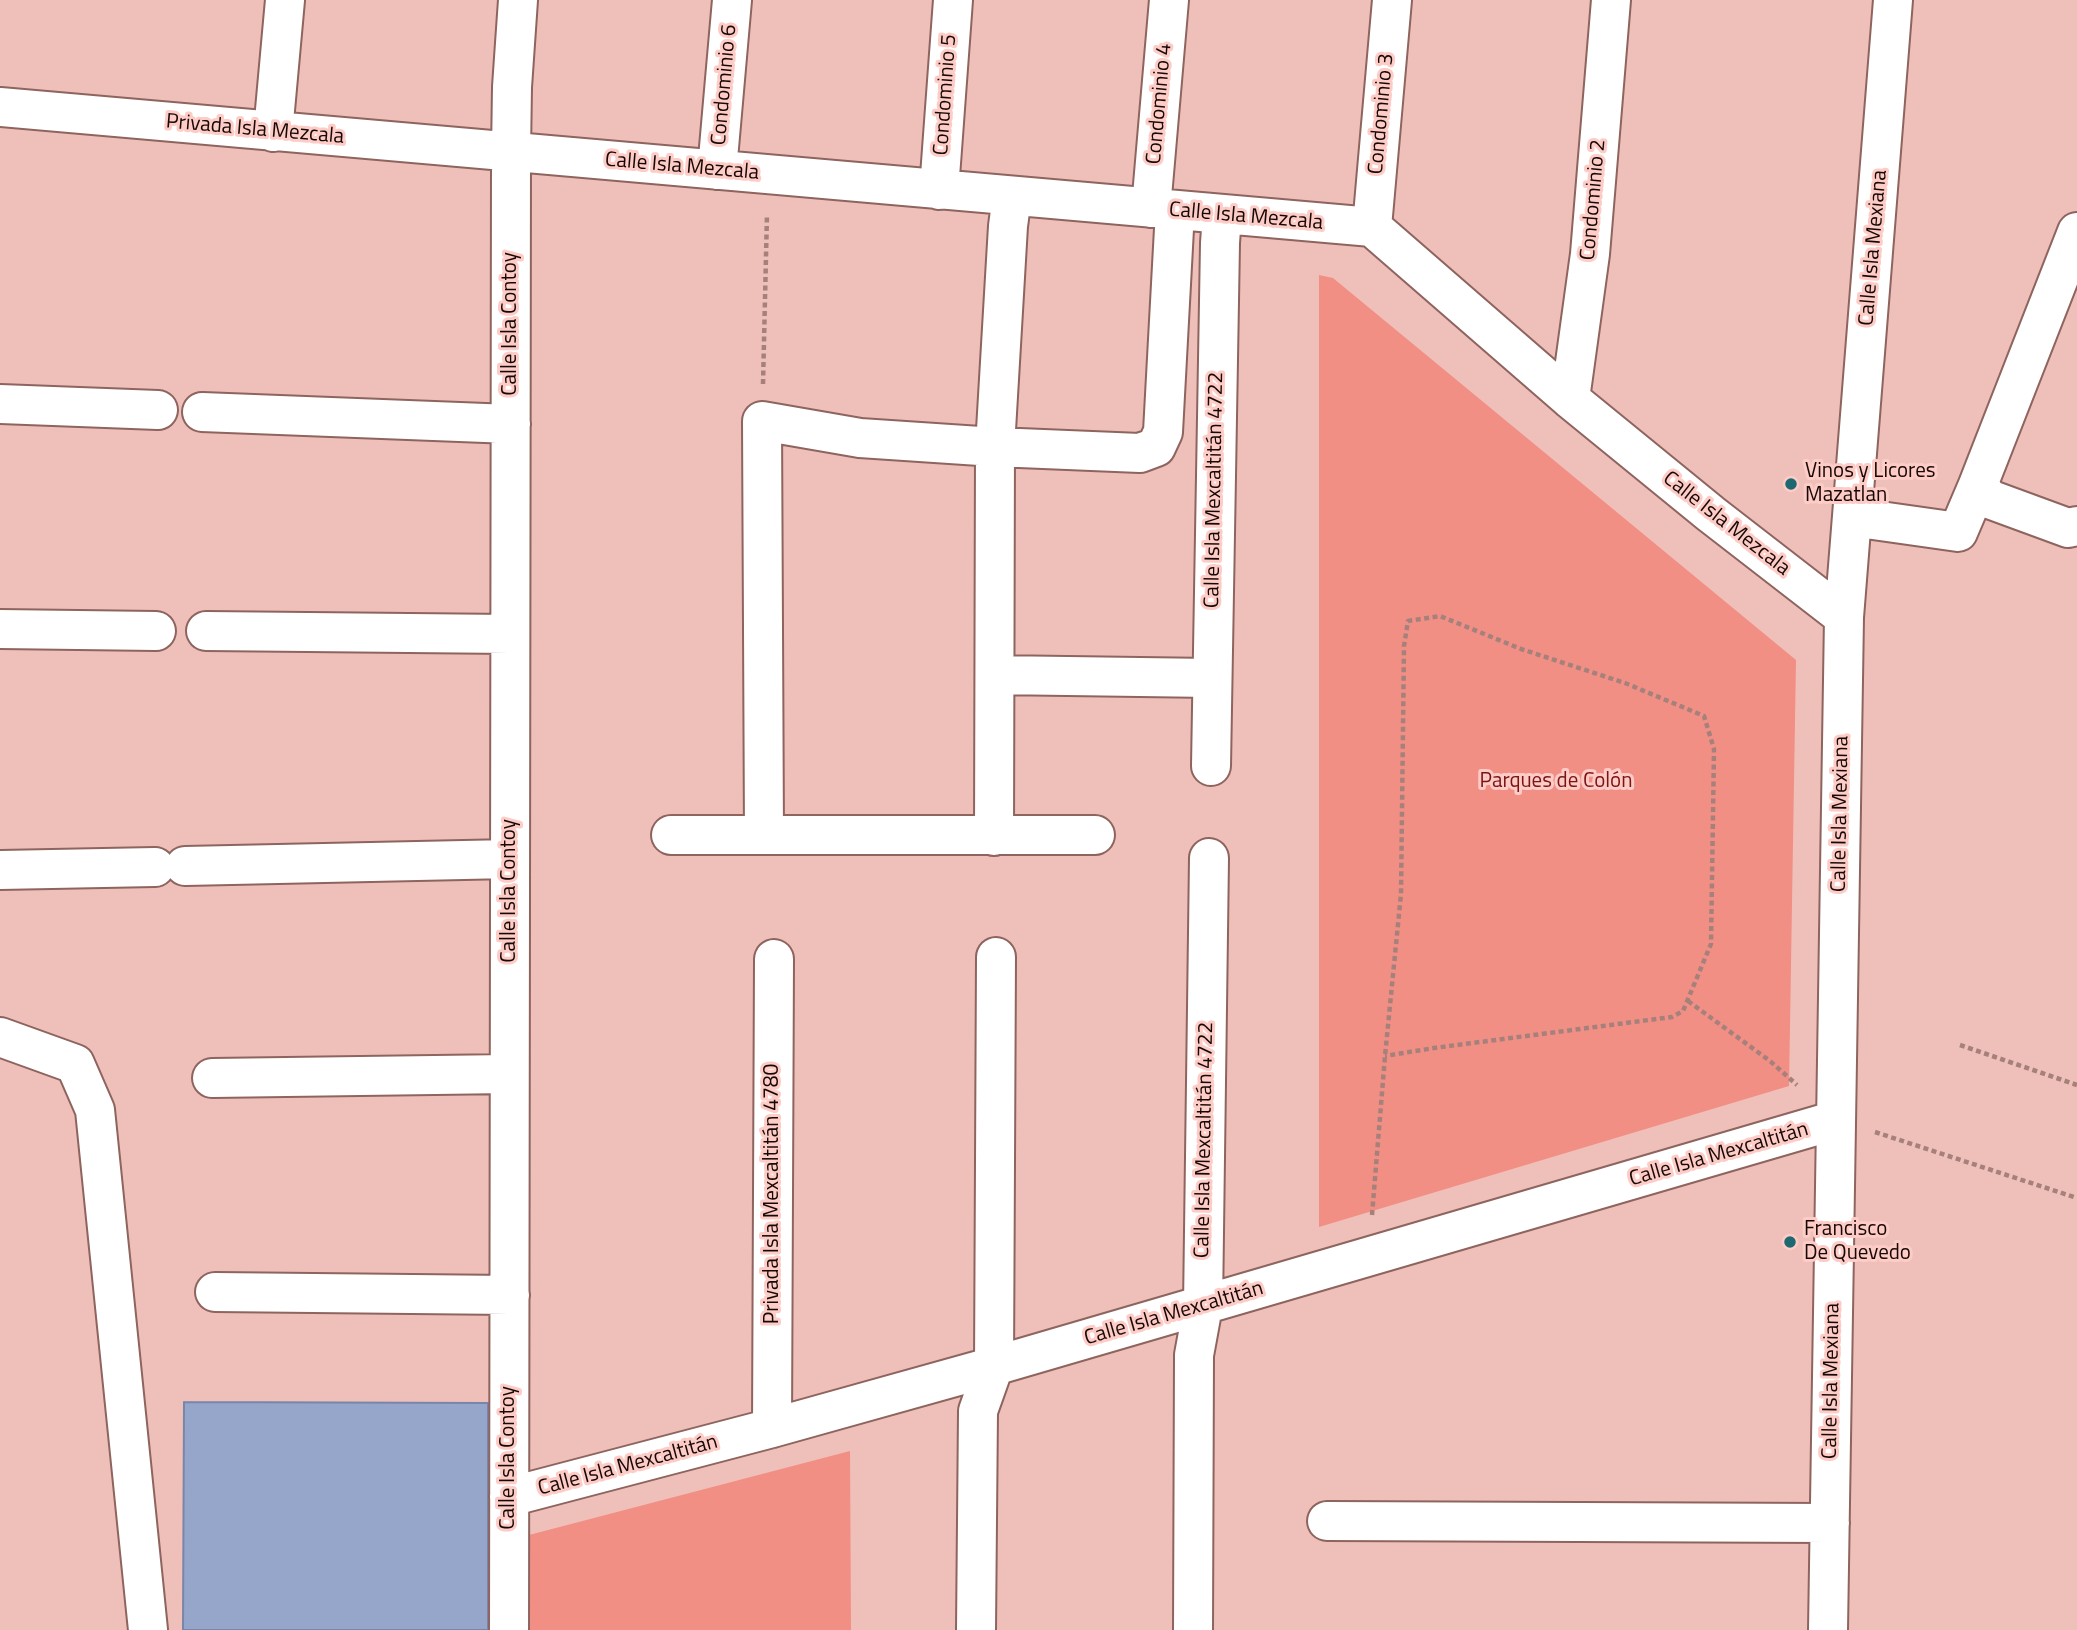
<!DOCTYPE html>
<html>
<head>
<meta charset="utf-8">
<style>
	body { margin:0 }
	canvas { display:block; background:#efbfb9 }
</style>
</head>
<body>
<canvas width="2077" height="1630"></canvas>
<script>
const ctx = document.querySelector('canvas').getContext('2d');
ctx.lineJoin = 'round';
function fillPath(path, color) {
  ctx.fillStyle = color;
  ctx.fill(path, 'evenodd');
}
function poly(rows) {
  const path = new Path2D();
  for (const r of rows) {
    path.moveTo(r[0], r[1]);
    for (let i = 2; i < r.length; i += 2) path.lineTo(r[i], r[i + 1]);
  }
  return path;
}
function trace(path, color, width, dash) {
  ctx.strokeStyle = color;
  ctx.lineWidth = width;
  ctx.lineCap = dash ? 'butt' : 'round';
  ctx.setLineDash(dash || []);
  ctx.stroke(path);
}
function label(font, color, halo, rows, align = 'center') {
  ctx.font = font + ' "Titillium Web",sans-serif';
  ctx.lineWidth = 6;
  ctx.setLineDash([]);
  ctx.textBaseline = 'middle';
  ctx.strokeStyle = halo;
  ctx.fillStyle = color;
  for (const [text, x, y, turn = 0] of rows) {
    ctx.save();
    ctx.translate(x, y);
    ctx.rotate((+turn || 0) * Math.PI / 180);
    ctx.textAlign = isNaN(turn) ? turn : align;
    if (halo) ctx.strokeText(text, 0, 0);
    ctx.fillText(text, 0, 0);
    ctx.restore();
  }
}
fillPath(poly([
	[1319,275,1333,278,1796,660,1789,1086,1319,1227],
	[850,1451,851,1630,529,1630,529,1535]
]), '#f28f85');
fillPath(poly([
	[487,1404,511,1428,511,1630,185,1630]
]), '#0003');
const building = poly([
	[184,1402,488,1403,488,1630,183,1630,184,1402]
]);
fillPath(building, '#96a5ca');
trace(building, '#7786a9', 2);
const minor = poly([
	[0,107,1372,227,1570,399,1711,514,1844,617],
	[273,132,285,0],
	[717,170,732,0],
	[939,190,953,0],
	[1151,208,1169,0],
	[1372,227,1392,0],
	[2077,232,1978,485,1989,499,2068,528,2077,526],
	[1570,399,1590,254,1611,0],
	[0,404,158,410],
	[202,412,511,424],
	[1852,517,1958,532,1978,485],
	[0,629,156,631],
	[206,631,510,634],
	[995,675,1212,678],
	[1211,766,1220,243,1222,215],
	[671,835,1095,835],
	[764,835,762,421,860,438,995,447,1140,453,1156,447,1163,432,1175,210],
	[994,836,995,447,1008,226,1012,196],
	[185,866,510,859],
	[0,870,155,867],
	[0,1037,75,1064,95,1110,148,1630],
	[212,1078,509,1074],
	[215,1292,510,1295],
	[772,1428,774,959],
	[509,1497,772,1428,994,1366,1836,1120],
	[1327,1521,1830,1523],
	[509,1630,511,152,512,87,518,0],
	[976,1630,978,1411,994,1366,996,957],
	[1193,1630,1194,1355,1203,1306,1209,858],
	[1828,1630,1844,617,1893,0]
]);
trace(minor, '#8e645f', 42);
trace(poly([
	[763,384,767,214],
	[1688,1001,1770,1061,1797,1085],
	[1960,1045,2077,1085],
	[1875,1132,2077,1198],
	[1372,1215,1385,1056,1401,894,1404,646,1408,621,1440,616,1521,649,1625,683,1704,716,1714,749,1711,944,1683,1011,1672,1017,1434,1048,1385,1056]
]), '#a6817c', 4.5, [5, 3.5]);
trace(minor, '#fff', 38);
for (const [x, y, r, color] of [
	[1791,484,7,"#1d6871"],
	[1790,1242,7,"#1d6871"]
]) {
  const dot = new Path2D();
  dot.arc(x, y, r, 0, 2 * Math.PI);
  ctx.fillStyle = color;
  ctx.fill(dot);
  trace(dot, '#fdccc6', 2.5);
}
label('21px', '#170806', '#fdccc6', [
	["Condominio 6",725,85,-85],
	["Condominio 5",946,95,-86],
	["Condominio 4",1160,104,-85],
	["Condominio 3",1382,114,-85],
	["Privada Isla Mezcala",255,130,5],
	["Calle Isla Mezcala",682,167,5],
	["Condominio 2",1594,200,-85],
	["Calle Isla Mezcala",1246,217,5],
	["Calle Isla Mexiana",1874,248,-85],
	["Calle Isla Contoy",511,324,-90],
	["Calle Isla Mexcaltitán 4722",1215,490,-89],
	["Calle Isla Mezcala",1726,524,38],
	["Calle Isla Mexiana",1841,814,-89],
	["Calle Isla Contoy",510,891,-90],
	["Calle Isla Mexcaltitán 4722",1205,1140,-89],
	["Calle Isla Mexcaltitán",1719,1155,-16],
	["Privada Isla Mexcaltitán 4780",773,1194,-90],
	["Calle Isla Mexcaltitán",1174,1314,-16],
	["Calle Isla Mexiana",1832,1381,-89],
	["Calle Isla Contoy",509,1458,-90],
	["Calle Isla Mexcaltitán",628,1466,-15]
]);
label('21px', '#170806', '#fdccc6', [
	["Vinos y Licores",1805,472],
	["Mazatlan",1805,496],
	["Francisco",1804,1230],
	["De Quevedo",1804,1254]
], 'left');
label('21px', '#7b1314', '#fdccc6', [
	["Parques de Colón",1556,782]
]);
</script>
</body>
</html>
